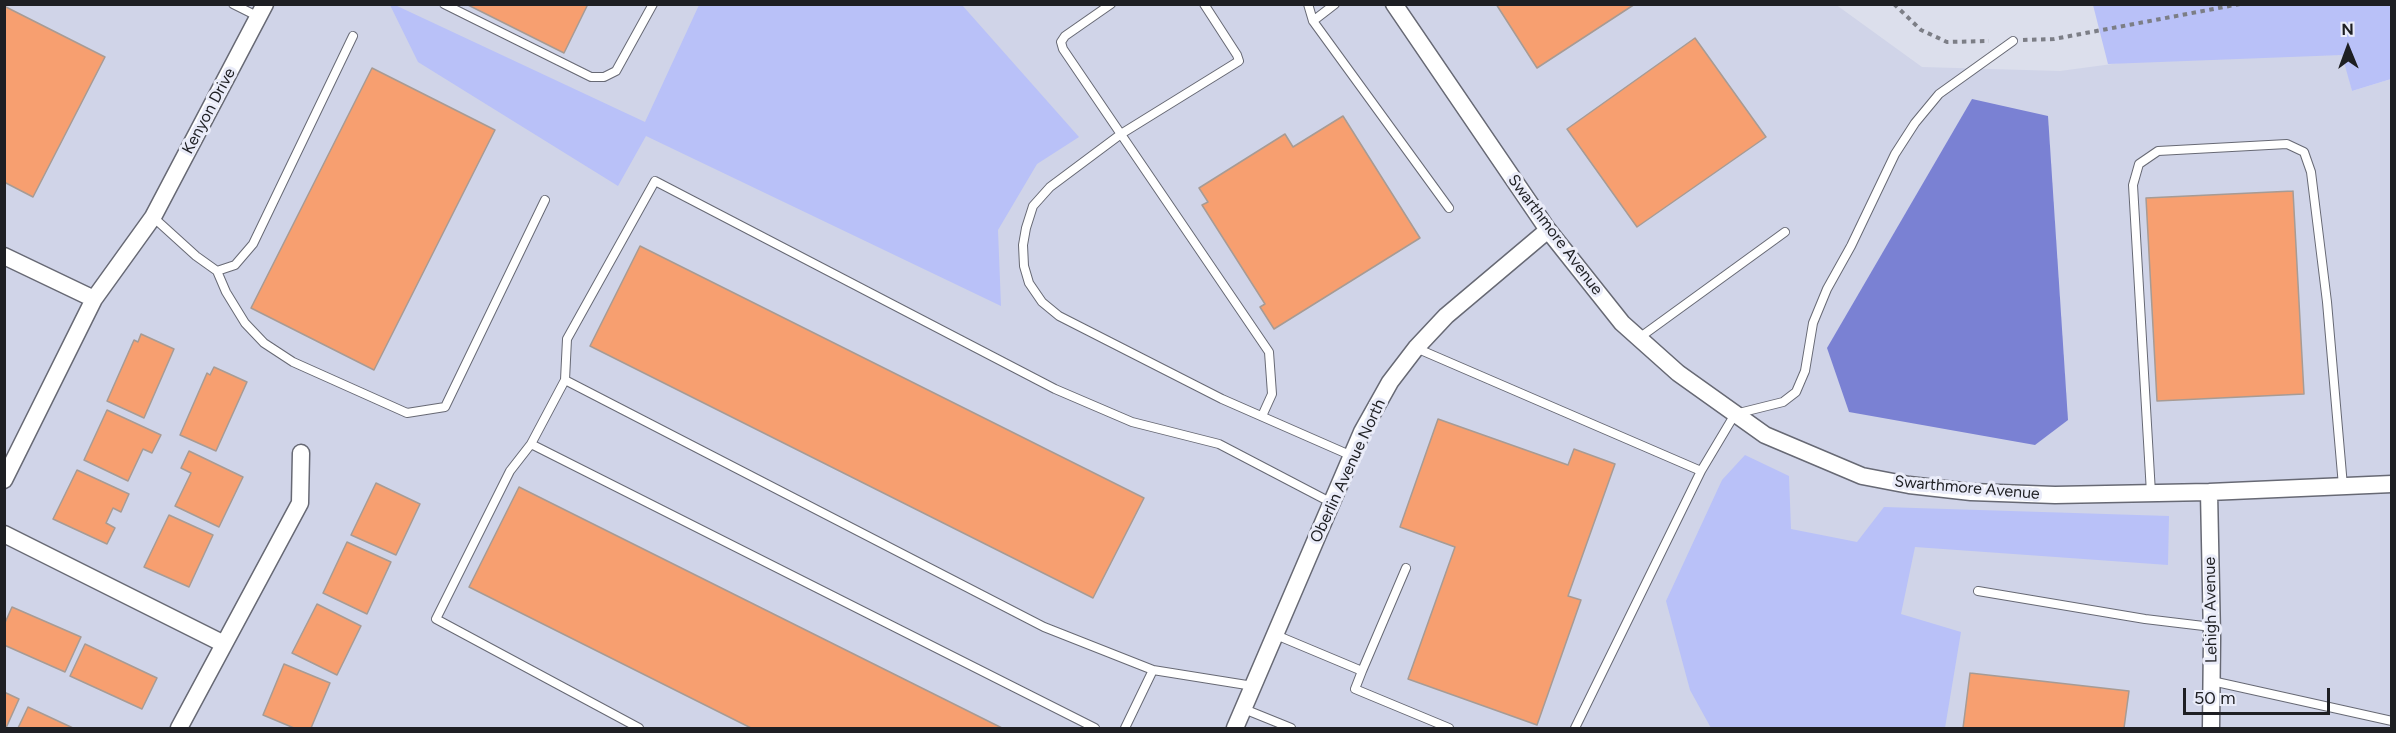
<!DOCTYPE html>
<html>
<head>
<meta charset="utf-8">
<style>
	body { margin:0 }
	#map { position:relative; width:2396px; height:733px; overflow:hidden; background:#dcdfec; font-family:Figtree,sans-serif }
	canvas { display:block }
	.frame { position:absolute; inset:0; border:6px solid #1e1f23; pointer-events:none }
	.north { position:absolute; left:2318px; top:18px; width:60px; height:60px; -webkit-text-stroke:4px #eaecf9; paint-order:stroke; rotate:359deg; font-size:16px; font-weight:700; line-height:24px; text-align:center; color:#1e1f23 }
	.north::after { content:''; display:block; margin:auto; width:21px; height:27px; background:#1e1f23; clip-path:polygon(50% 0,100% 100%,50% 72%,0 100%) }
	.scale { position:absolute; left:2183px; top:688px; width:147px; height:27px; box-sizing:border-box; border:3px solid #1e1f23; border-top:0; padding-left:8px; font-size:18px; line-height:21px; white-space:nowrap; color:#1e1f23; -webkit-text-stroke:4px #eaecf9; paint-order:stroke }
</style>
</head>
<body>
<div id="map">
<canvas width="2396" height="733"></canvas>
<div class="frame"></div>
<div class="north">N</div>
<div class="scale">50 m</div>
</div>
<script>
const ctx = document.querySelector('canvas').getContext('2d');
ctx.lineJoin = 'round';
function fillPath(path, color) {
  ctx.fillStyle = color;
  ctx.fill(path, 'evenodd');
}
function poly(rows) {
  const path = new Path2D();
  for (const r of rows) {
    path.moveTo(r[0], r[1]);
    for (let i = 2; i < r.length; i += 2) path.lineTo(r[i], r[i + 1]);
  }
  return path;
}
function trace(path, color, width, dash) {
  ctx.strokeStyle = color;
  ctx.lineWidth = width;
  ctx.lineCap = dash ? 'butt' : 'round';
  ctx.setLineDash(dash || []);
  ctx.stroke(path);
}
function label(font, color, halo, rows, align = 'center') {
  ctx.font = font + ' Figtree,sans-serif';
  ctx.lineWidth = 6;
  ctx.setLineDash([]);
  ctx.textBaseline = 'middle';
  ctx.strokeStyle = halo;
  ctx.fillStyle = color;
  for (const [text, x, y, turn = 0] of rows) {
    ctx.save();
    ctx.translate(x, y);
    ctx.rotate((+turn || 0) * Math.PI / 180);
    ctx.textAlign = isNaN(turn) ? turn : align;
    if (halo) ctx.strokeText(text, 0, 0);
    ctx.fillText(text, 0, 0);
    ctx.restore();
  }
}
fillPath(poly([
	[1835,4,1922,67,2060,71,2172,56,2343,55,2352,91,2391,79,2391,728,5,728,4,5]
]), '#d0d4e8');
fillPath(poly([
	[390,5,395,5,645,122,699,5,962,5,1079,137,1037,164,998,230,1001,306,646,136,618,186,418,62],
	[2093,5,2391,5,2391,79,2352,91,2342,55,2108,64],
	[1745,455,1789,476,1791,529,1857,542,1884,507,2169,516,2168,565,1915,547,1901,614,1961,632,1945,728,1711,728,1690,690,1666,601,1722,480]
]), '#b9c1f8');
fillPath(poly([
	[1972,99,2048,116,2068,420,2035,445,1849,412,1827,348]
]), '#7a81d3');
const building = poly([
	[466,4,588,4,564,53,466,4],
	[1496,4,1635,4,1537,68,1496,4],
	[4,6,105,57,33,197,4,182,4,6],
	[1695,38,1766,137,1637,227,1567,129,1695,38],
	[372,68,495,130,374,370,251,308,372,68],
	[1343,116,1420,238,1274,329,1260,307,1265,304,1202,205,1208,202,1199,188,1285,134,1293,147,1343,116],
	[2293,191,2304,394,2157,401,2146,198,2293,191],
	[640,246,1144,498,1093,598,590,346,640,246],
	[141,334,174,349,144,418,107,401,134,340,138,342,141,334],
	[214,367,247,382,216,451,180,435,207,373,210,375,214,367],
	[107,410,161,435,152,453,143,449,128,481,84,460,107,410],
	[1438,419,1568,465,1574,449,1615,464,1568,596,1581,600,1537,725,1408,679,1455,547,1400,527,1438,419],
	[189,451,243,477,219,527,175,506,191,473,181,468,189,451],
	[77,470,129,494,121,512,113,508,106,523,115,528,107,544,53,519,77,470],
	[376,483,420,504,396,555,351,535,376,483],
	[519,487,1002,728,751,728,469,587,519,487],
	[169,515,213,535,189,587,144,567,169,515],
	[347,542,391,562,367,614,323,593,347,542],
	[317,604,361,626,337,675,292,653,317,604],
	[12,607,81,637,65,672,4,645,4,625,12,607],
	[85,644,157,678,142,709,70,676,85,644],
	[284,664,330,683,311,728,294,728,263,715,284,664],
	[1970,673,2129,691,2124,728,1963,728,1970,673],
	[4,692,19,699,6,728,4,728,4,692],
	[28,707,73,728,18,728,28,707]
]);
fillPath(building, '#f79f70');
trace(building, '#a79b94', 1.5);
const service = poly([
	[233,4,259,17],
	[444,4,591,77,604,77,616,71,653,4],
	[1111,4,1065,36,1061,42,1063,49,1269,352,1272,394,1262,416],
	[1204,4,1237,55,1239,61,1121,134,1050,187,1033,206,1026,228,1023,245,1024,266,1029,283,1042,302,1059,316,1222,399,1352,456],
	[1308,4,1313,21,1449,208],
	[1313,21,1335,4],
	[153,217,196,256,217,271,226,292,245,323,264,343,293,362,407,413,445,407,545,200],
	[217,271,235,265,253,244,353,36],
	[1639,338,1785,232],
	[1416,348,1701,471,1735,414,1783,402,1796,392,1805,371,1813,323,1827,289,1851,246,1895,154,1915,123,1939,94,2013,41],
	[531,444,565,380],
	[2151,493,2133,185,2139,164,2158,151,2287,144,2304,152,2311,172,2327,302,2343,486],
	[1978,591,2145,619,2212,627],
	[1276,635,1362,671,1355,689,1449,728],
	[1362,671,1406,568],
	[2212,681,2392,721],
	[1253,686,1153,670,1044,627,565,380,567,339,655,181,1055,389,1132,422,1219,444,1332,503],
	[1244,709,1291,728],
	[639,728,436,619,510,471,531,444,1095,728],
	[1125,728,1153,670],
	[1575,728,1701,471]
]);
const minor = poly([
	[1394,4,1548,230,1622,323,1678,373,1765,435,1862,476,1909,485,1971,492,2055,495,2209,492,2392,484],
	[4,256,94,299],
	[4,480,94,299,153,217,265,4],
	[2209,492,2212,638,2211,728],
	[4,534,224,644],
	[179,728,300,503,301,453],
	[1235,728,1362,432,1390,382,1416,348,1446,316,1548,230]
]);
trace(service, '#676974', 10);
trace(minor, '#676974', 19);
trace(poly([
	[1894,4,1921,30,1947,42,1989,41],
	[2023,40,2054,39,2240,4]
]), '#7c7e86', 4, [4.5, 4.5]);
trace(service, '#fff', 8);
trace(minor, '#fff', 16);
label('16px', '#1e1f23', '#eaecf9', [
	["Kenyon Drive",209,111,-62],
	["Swarthmore Avenue",1555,235,53],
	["Oberlin Avenue North",1348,471,-65],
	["Swarthmore Avenue",1967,488,5],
	["Lehigh Avenue",2211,610,-91]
]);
</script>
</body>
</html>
